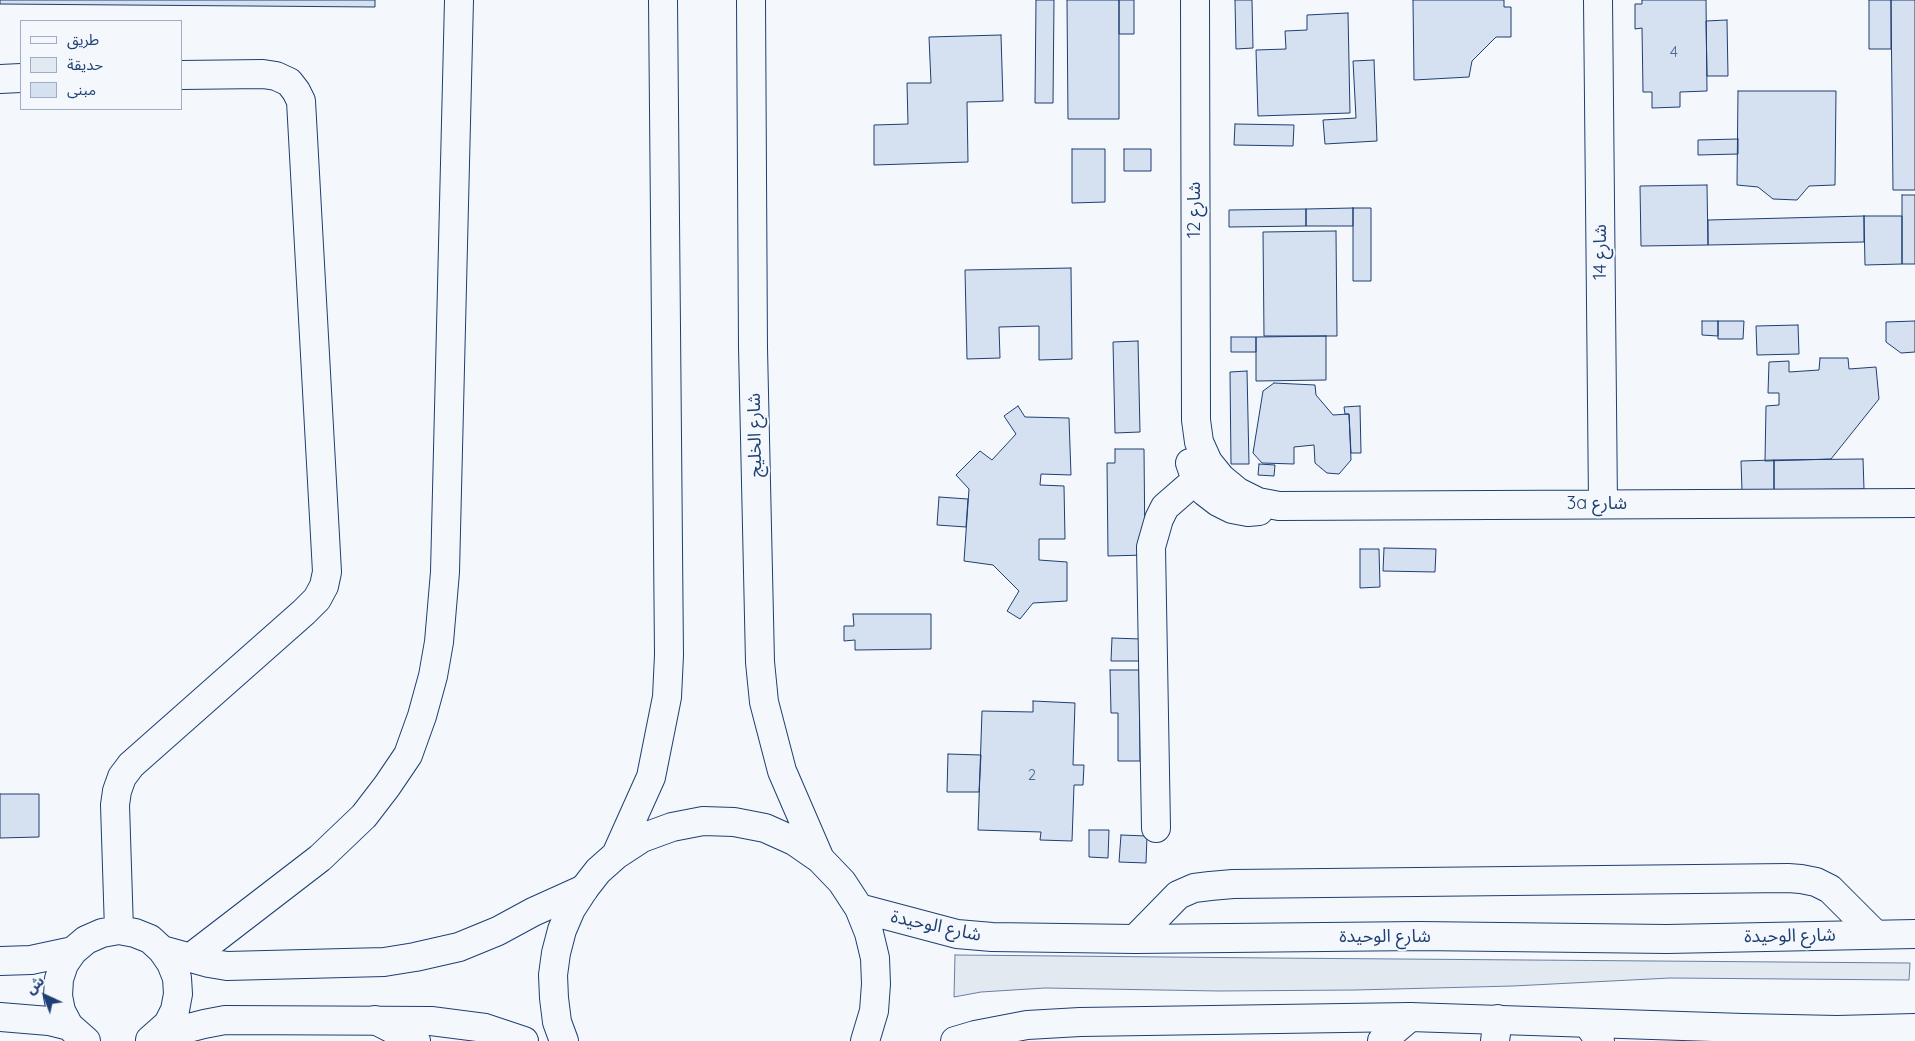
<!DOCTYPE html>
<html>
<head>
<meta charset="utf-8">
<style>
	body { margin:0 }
	#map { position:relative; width:1915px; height:1041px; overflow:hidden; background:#f4f7fb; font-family:Quicksand,"Noto Sans Arabic",sans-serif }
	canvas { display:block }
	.legend { position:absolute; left:20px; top:20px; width:162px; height:90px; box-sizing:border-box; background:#f4f7fb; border:1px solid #9eadc5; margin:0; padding:6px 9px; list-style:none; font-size:15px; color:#1d3f73 }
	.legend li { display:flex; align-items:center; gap:10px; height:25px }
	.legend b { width:25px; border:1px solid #9eadc5 }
	.north { position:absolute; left:20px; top:971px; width:50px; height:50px; -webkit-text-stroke:4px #f4f7fb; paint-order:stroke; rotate:317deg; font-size:14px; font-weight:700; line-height:20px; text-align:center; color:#1d3f73 }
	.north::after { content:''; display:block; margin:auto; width:18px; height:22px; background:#1d3f73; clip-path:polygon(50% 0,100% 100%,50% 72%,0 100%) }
</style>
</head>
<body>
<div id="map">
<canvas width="1915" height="1041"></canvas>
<ul class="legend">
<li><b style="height:6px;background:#f4f7fb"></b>طريق</li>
<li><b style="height:14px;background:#e3e9f0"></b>حديقة</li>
<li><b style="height:14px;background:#d5e0f0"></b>مبنى</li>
</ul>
<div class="north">ش</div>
</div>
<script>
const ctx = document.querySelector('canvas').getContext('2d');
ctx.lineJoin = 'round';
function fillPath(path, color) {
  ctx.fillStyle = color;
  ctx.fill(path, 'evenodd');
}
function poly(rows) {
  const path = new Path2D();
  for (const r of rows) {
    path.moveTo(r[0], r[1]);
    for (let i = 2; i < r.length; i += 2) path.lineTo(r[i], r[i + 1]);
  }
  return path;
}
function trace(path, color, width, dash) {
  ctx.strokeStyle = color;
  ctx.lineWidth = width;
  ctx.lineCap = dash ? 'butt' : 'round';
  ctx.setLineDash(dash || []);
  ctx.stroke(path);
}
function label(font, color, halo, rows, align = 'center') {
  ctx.font = font + ' Quicksand,"Noto Sans Arabic",sans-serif';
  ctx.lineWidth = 4;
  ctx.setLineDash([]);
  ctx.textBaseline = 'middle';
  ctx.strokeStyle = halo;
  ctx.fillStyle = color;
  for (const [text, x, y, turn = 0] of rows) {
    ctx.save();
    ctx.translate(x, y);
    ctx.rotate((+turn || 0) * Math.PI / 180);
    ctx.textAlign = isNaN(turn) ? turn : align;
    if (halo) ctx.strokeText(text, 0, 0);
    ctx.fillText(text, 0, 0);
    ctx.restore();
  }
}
const green = poly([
	[955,955,1271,958,1910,963,1909,980,1670,978,1513,986,1355,990,1219,991,1045,988,981,992,954,997,955,955]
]);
fillPath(green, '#e3e9f0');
trace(green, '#687fa3', 1);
const building = poly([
	[0,0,375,0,375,7,0,4,0,0],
	[1036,0,1054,0,1053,103,1035,103,1036,0],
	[1067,0,1119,0,1119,119,1068,119,1067,0],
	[1119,0,1134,0,1134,34,1119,34,1119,0],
	[1235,0,1252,0,1253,48,1236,49,1235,0],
	[1413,0,1504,0,1504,7,1511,7,1511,37,1496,37,1472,61,1469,77,1414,80,1413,0],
	[1642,0,1706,0,1707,91,1680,92,1680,107,1652,108,1652,92,1643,92,1642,28,1635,29,1635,4,1642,4,1642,0],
	[1869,0,1891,0,1891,49,1869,49,1869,0],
	[1891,0,1915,0,1915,190,1893,190,1891,0],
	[1348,13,1350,113,1258,116,1256,50,1286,49,1285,31,1307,30,1307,15,1348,13],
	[1727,20,1728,76,1707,76,1706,21,1727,20],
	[1001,35,1003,101,967,102,968,162,874,165,874,125,908,124,907,83,931,83,929,37,1001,35],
	[1374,60,1377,141,1325,144,1323,120,1356,118,1353,61,1374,60],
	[1738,91,1836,91,1835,185,1809,186,1797,200,1773,199,1758,187,1737,185,1738,91],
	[1235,124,1294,125,1293,146,1234,145,1235,124],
	[1738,139,1738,154,1698,155,1698,140,1738,139],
	[1072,149,1105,149,1105,202,1072,203,1072,149],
	[1124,149,1151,149,1151,171,1124,171,1124,149],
	[1707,185,1708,245,1641,246,1640,186,1707,185],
	[1902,195,1915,195,1915,264,1902,264,1902,195],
	[1353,208,1371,208,1371,281,1353,281,1353,208],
	[1353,208,1353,226,1306,226,1306,209,1353,208],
	[1306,209,1306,226,1229,227,1229,210,1306,209],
	[1864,216,1864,242,1708,245,1708,220,1864,216],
	[1864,216,1902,216,1902,264,1865,265,1864,216],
	[1336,231,1337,336,1264,336,1263,232,1336,231],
	[1071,268,1072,359,1039,360,1039,326,999,327,1000,358,967,359,965,270,1071,268],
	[1702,321,1718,321,1718,336,1702,335,1702,321],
	[1718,321,1744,321,1743,339,1718,339,1718,321],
	[1915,321,1915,352,1901,353,1886,342,1886,322,1915,321],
	[1798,325,1799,354,1757,355,1756,326,1798,325],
	[1326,336,1326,380,1256,381,1256,337,1326,336],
	[1231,337,1256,337,1256,352,1231,352,1231,337],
	[1138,341,1140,432,1115,433,1113,342,1138,341],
	[1820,358,1848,358,1849,369,1876,367,1879,399,1831,459,1765,461,1766,406,1779,405,1779,393,1768,393,1769,362,1789,361,1789,372,1819,370,1820,358],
	[1247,371,1249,464,1231,464,1230,372,1247,371],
	[1274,383,1315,385,1316,395,1333,415,1349,414,1351,460,1339,474,1327,473,1315,463,1314,445,1294,447,1294,464,1262,463,1253,453,1263,391,1274,383],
	[1018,406,1025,417,1069,418,1071,475,1041,474,1040,485,1064,486,1065,539,1039,539,1039,560,1067,562,1067,601,1033,603,1020,619,1007,611,1019,591,993,565,964,561,969,489,956,475,980,451,992,460,1016,434,1004,416,1018,406],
	[1360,406,1361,453,1351,453,1349,414,1345,414,1344,407,1360,406],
	[1115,449,1144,449,1145,555,1108,556,1107,463,1115,463,1115,449],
	[1863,459,1864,489,1774,490,1774,460,1863,459],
	[1774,460,1774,490,1742,491,1741,461,1774,460],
	[1259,464,1275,465,1274,476,1258,475,1259,464],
	[939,497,968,499,966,527,937,525,939,497],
	[1384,548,1436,549,1435,572,1383,571,1384,548],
	[1360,549,1379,549,1380,587,1360,588,1360,549],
	[853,614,931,614,931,649,855,650,855,640,844,641,844,626,854,626,853,614],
	[1112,638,1141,639,1140,661,1111,661,1112,638],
	[1110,670,1139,670,1140,761,1118,761,1118,713,1111,713,1110,670],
	[1033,701,1075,703,1073,765,1084,765,1083,785,1074,785,1072,841,1040,840,1041,832,978,830,982,711,1033,712,1033,701],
	[948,754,981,755,979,792,947,792,948,754],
	[0,794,39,794,39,837,0,838,0,794],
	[1089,830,1109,830,1108,858,1089,857,1089,830],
	[1121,835,1147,836,1146,863,1119,862,1121,835]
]);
fillPath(building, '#d5e0f0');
trace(building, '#1d3f73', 1);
const minor = poly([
	[1195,0,1196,420,1199,442,1208,462,1221,478,1238,492,1258,502,1279,506,1915,503],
	[1598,0,1603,504],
	[0,79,21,78],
	[1190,463,1196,480,1205,492,1218,502,1232,509,1248,512,1259,511],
	[1156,828,1151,547,1159,519,1165,507,1196,480],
	[119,930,115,805,117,791,122,777,131,765,304,612,317,599,324,586,327,572,301,101,296,91,289,82,276,76,263,74,181,75],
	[1135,939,1178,895,1194,888,1210,886,1233,884,1788,878,1801,879,1816,882,1830,889,1875,934],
	[162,950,209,963,227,966,384,962,415,957,459,947,498,931,533,912,584,889],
	[190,958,320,858,364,816,387,786,408,755,422,716,433,676,439,642,445,572,459,0],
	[0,961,31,960,73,951],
	[0,1017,49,1021,69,1026],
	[1587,1023,1600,1041],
	[157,1036,204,1024,225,1020,431,1021,485,1028,524,1041],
	[86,1041,69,1026,61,1011,58,996,59,979,64,964,73,951,86,940,102,933,119,930,135,933,150,939,162,950,171,963,177,978,178,994,175,1010,168,1024,150,1040],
	[1382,1041,1410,1017],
	[1495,1041,1498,1019]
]);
const major = poly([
	[751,0,753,348,760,662,764,702,782,771,820,859],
	[616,855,651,777,667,697,669,655,663,0],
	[859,908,957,934,992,937,1135,939,1419,936,1667,939,1915,934],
	[375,1020,416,1041],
	[564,1041,557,1022,554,998,553,975,556,953,562,930,571,909,584,889,598,871,616,855,642,838,672,827,703,821,734,822,765,828,794,841,820,859,842,882,859,908,869,933,875,958,876,984,874,1011,865,1041],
	[955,1041,975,1035,1027,1025,1080,1022,1410,1017,1743,1028,1837,1030,1915,1028]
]);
trace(minor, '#1d3f73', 30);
trace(major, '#1d3f73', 30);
trace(minor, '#f4f7fb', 28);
trace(major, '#f4f7fb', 28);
label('15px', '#4b6792', null, [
	["4",1674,52],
	["2",1032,775]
]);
label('18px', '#1d3f73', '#f4f7fb', [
	["شارع 12",1195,210,-90],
	["شارع 14",1601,252,-90],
	["شارع الخليج",755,435,-91],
	["3a شارع",1597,504],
	["شارع الوحيدة",936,926,12],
	["شارع الوحيدة",1790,936,-1],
	["شارع الوحيدة",1385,937]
]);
</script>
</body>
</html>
